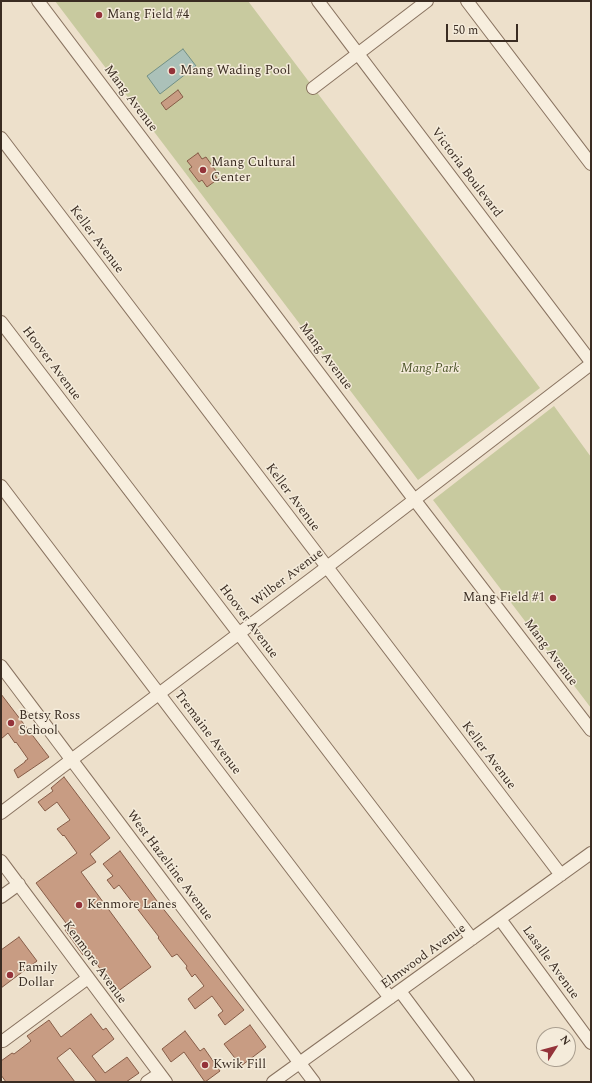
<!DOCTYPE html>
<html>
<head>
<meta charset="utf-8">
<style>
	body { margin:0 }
	#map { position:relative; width:592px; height:1083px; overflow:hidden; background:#ede0cb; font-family:Spectral,serif }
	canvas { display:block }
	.frame { position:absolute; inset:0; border:2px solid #3a2c22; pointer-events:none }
	.north { position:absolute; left:536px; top:1027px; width:40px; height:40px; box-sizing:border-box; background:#f4ebda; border:1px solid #aa9f90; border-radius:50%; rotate:54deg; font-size:11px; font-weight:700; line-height:16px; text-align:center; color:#3a2c22 }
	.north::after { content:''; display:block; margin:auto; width:14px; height:18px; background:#94333a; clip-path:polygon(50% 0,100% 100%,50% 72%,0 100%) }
	.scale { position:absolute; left:446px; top:24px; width:72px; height:18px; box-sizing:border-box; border:2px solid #3a2c22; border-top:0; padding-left:5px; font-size:12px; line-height:14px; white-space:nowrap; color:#3a2c22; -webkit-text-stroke:3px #f4ebda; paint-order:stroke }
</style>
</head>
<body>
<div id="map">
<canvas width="592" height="1083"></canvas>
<div class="frame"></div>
<div class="north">N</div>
<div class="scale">50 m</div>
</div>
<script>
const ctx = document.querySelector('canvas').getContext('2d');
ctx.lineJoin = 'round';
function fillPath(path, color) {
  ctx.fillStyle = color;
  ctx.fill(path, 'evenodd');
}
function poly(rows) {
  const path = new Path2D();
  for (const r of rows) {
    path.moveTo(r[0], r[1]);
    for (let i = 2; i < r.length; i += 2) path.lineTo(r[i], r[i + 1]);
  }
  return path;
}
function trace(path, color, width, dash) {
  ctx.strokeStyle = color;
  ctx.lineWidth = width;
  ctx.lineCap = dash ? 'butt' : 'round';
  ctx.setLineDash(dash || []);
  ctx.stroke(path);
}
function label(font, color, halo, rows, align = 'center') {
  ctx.font = font + ' Spectral,serif';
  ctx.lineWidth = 3;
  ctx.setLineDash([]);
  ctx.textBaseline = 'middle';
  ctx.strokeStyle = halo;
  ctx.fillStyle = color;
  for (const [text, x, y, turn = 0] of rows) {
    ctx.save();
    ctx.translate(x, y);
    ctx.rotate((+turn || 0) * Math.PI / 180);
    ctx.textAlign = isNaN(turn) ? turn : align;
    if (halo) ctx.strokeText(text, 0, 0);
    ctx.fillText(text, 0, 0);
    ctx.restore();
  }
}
fillPath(poly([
	[55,1,248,1,540,388,418,480],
	[554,406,591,457,591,708,433,500]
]), '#c8ca9f');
const water = poly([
	[183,49,196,66,160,94,147,76,183,49]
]);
fillPath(water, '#abc1b9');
trace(water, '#729086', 1);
const building = poly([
	[178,90,183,97,166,110,161,103,178,90],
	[198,153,202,159,206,157,216,171,213,173,218,179,207,187,202,180,199,182,189,169,192,167,187,161,198,153],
	[1,694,49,757,18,778,14,770,25,762,25,761,28,759,16,742,15,743,8,733,1,739,1,694],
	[64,777,110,838,90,854,96,862,81,872,151,967,117,992,88,952,83,955,65,930,69,927,36,883,77,853,64,835,63,836,57,829,70,820,57,802,45,811,38,802,53,791,51,788,64,777],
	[120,851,157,901,244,1010,225,1025,218,1015,223,1011,212,996,195,1009,188,999,204,986,195,974,192,977,186,968,187,966,177,954,172,957,158,938,159,937,119,885,114,889,107,880,113,876,103,864,120,851],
	[19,937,37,961,1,988,1,950,19,937],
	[91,1014,103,1030,106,1028,114,1039,92,1056,105,1073,127,1057,139,1073,126,1082,97,1082,70,1048,57,1058,75,1082,6,1082,1,1075,1,1061,12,1053,14,1054,31,1041,27,1036,49,1020,61,1037,91,1014],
	[250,1025,266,1047,241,1066,224,1044,250,1025],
	[185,1031,200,1051,204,1048,220,1071,205,1082,184,1052,171,1062,162,1049,185,1031]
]);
fillPath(building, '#c89c83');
trace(building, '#865c47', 1);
const minor = poly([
	[38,1,407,490,591,730],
	[318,1,591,362],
	[467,1,591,164],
	[313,88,427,1],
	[1,138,561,875],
	[1,322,472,939],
	[1,486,390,998],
	[1,666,314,1082],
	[1,813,327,567,591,364],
	[1,861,166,1082],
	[1,897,19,884],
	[500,919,591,1043],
	[400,991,468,1082],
	[3,1041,88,978],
	[147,1082,159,1074],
	[273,1082,591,853]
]);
trace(minor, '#897360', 14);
trace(minor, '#f7eede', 12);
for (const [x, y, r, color] of [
	[99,15,4,"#94333a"],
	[172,71,4,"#94333a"],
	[203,170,4,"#94333a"],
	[553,598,4,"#94333a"],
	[11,723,4,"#94333a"],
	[79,905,4,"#94333a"],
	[10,975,4,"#94333a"],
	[205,1065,4,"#94333a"]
]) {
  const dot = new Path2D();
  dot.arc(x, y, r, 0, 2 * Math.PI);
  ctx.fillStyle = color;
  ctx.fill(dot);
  trace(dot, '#f4ebda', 1.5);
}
label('13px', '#3a2c22', '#f4ebda', [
	["Mang Field #4",107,15],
	["Mang Wading Pool",180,71],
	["Mang Cultural",211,163],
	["Center",211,178],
	["Mang Field #1",545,598,"right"],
	["Betsy Ross",19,716],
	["School",19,731],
	["Kenmore Lanes",87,905],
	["Family",18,968],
	["Dollar",18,983],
	["Kwik Fill",213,1065]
], 'left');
label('13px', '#3a2c22', '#f4ebda', [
	["Mang Avenue",130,99,53],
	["Victoria Boulevard",466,173,53],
	["Keller Avenue",96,240,53],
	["Mang Avenue",325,357,53],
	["Hoover Avenue",51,364,53],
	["Keller Avenue",292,498,53],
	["Wilber Avenue",288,578,-37],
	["Hoover Avenue",248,622,53],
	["Mang Avenue",550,653,53],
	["Tremaine Avenue",207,733,53],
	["Keller Avenue",488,756,53],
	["West Hazeltine Avenue",169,866,53],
	["Elmwood Avenue",424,957,-36],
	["Kenmore Avenue",94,963,54],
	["Lasalle Avenue",550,963,54]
]);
label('italic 13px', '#4d552a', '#f4ebda', [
	["Mang Park",430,369]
]);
</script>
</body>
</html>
